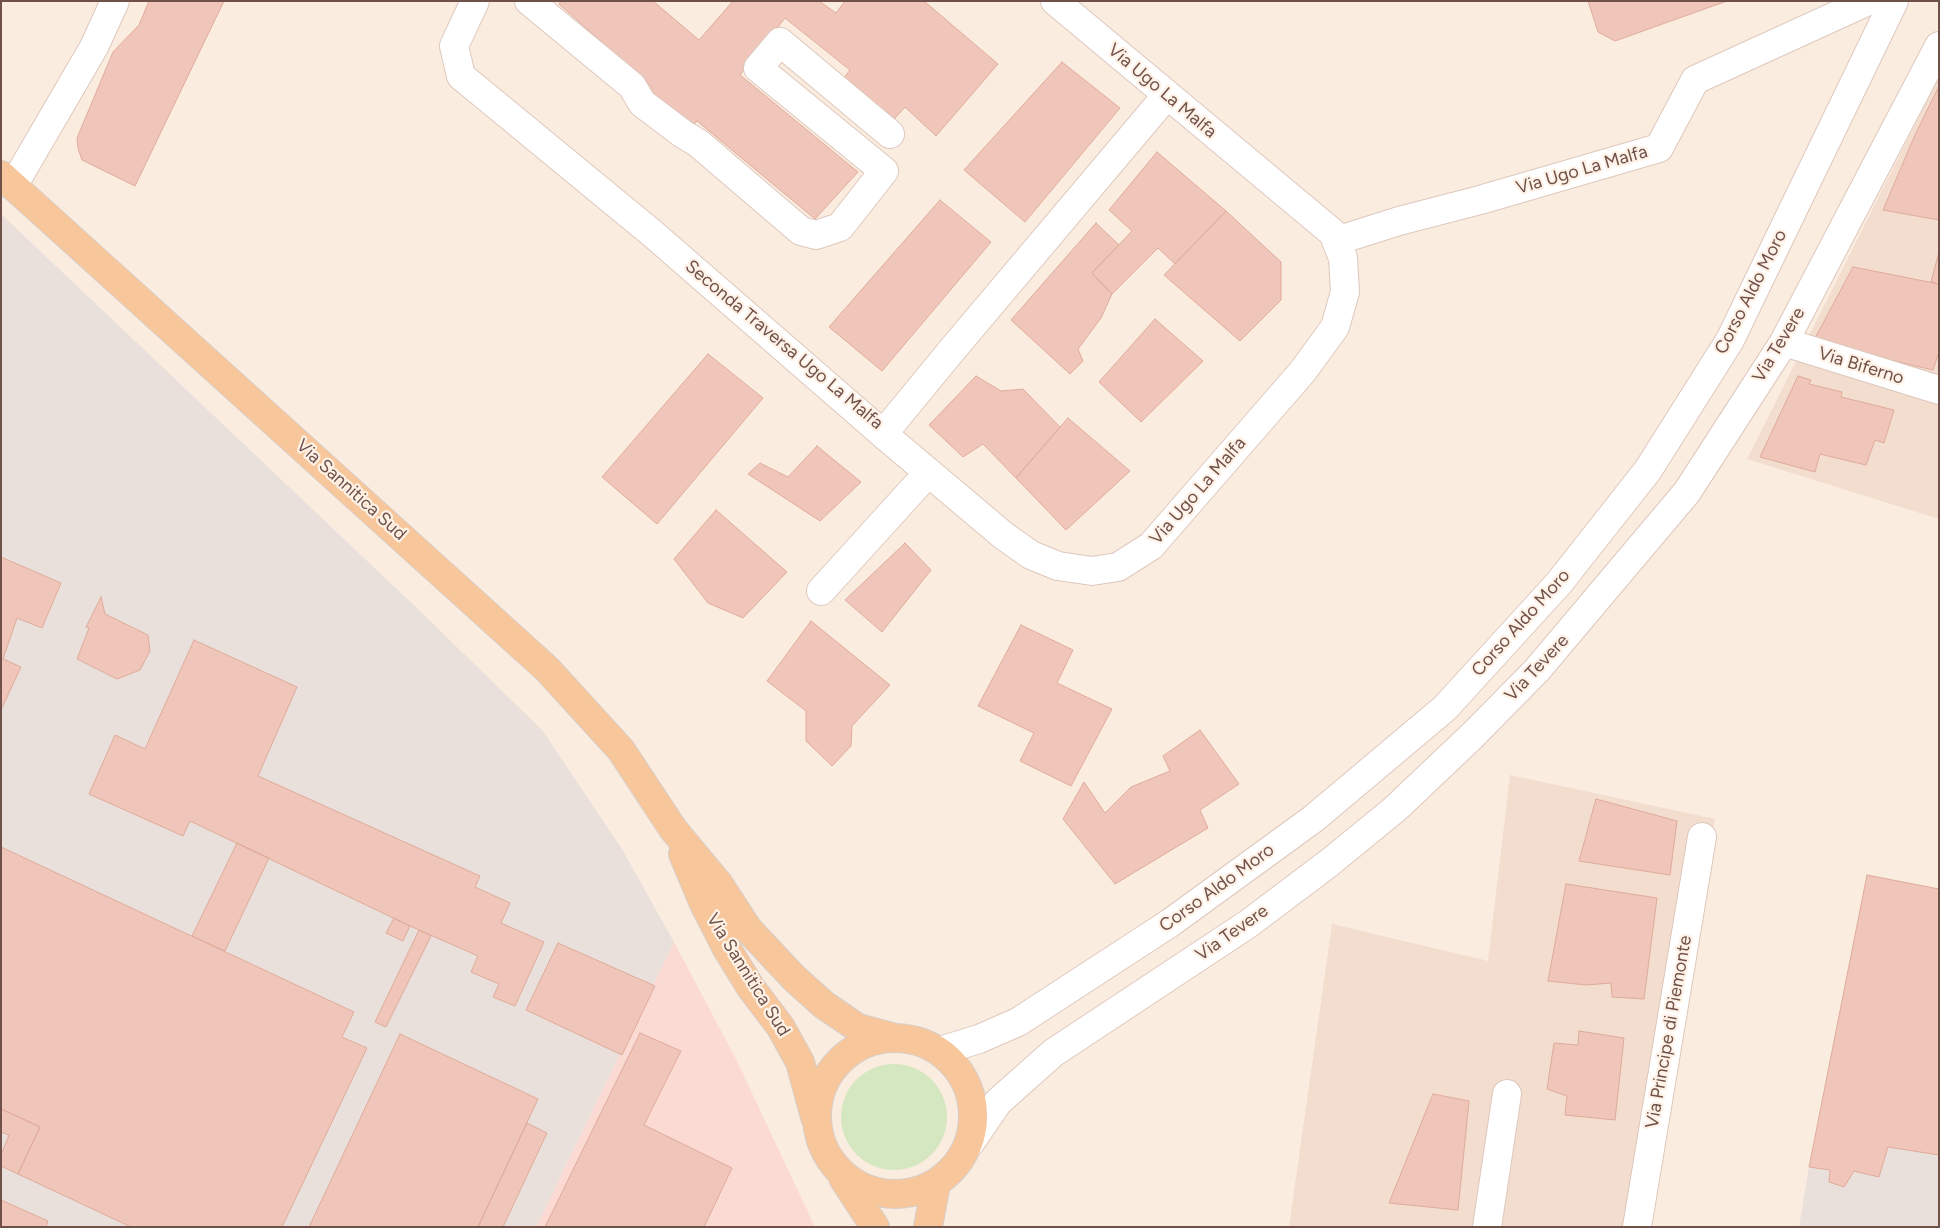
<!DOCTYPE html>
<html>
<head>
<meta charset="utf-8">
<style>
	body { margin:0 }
	#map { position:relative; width:1940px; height:1228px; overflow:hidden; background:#fbece0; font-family:Figtree,sans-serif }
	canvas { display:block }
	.frame { position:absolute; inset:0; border:2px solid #705149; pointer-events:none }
</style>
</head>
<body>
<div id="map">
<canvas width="1940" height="1228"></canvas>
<div class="frame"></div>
</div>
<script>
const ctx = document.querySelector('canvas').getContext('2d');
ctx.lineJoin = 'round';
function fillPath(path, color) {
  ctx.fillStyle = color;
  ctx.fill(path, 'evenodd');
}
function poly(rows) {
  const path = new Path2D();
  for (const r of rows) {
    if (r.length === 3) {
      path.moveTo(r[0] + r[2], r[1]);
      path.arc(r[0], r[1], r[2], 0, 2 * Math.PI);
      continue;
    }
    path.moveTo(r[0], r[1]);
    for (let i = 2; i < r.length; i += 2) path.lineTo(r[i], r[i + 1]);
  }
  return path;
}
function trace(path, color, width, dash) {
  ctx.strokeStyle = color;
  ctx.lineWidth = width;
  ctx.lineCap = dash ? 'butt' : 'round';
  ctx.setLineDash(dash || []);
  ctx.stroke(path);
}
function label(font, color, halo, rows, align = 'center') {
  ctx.font = font + ' Figtree,sans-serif';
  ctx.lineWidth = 4.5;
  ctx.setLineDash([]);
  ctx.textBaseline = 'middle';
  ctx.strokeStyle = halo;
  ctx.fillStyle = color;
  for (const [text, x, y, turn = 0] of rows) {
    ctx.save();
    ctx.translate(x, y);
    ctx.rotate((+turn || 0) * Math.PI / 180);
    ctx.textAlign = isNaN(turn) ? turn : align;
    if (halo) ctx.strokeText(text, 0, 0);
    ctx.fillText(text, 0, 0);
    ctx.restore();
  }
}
fillPath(poly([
	[1939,77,1939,519,1747,459],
	[1510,775,1715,819,1643,1227,1289,1227,1332,924,1488,961]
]), '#f2ddcf');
fillPath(poly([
	[674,942,736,1059,815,1227,536,1227]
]), '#fbdad4');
fillPath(poly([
	[1,214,421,612,542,730,622,849,674,942,536,1227,1,1227],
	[1867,875,1939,889,1939,1227,1799,1227,1809,1167]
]), '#e9e0dc');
fillPath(poly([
	[894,1117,53]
]), '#d5e7c0');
const building = poly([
	[149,1,224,1,135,186,82,160,78,148,77,138,113,52,139,25,149,1],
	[561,1,653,1,699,40,733,1,819,1,836,13,845,1,924,1,998,64,936,136,905,107,888,126,837,87,850,70,785,18,740,75,858,172,815,219,697,121,687,131,643,94,652,87,559,4,561,1],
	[1588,1,1727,1,1615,41,1598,32,1588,1],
	[1062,62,1120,108,1025,222,964,170,1062,62],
	[1939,86,1939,220,1883,210,1915,135,1939,86],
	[1157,152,1226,211,1175,264,1158,248,1112,294,1092,273,1132,231,1109,210,1157,152],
	[940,200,991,242,882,371,829,327,940,200],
	[1226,211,1281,262,1281,300,1240,341,1164,275,1226,211],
	[1096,223,1119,245,1092,273,1112,294,1101,318,1078,349,1083,361,1070,374,1011,320,1096,223],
	[1939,252,1939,284,1931,282,1939,252],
	[1853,267,1939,284,1939,352,1933,370,1813,342,1853,267],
	[1155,319,1203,361,1141,422,1099,382,1155,319],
	[708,354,763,398,657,524,602,477,708,354],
	[976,376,1001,391,1023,389,1060,427,1016,478,983,444,963,457,929,425,976,376],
	[1798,376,1811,380,1809,384,1842,392,1841,397,1894,410,1884,443,1875,440,1866,465,1820,454,1815,472,1760,457,1798,376],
	[1068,418,1130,471,1066,530,1016,478,1068,418],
	[817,446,861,482,820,521,748,474,760,463,788,477,817,446],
	[716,510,787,572,743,618,708,603,674,559,716,510],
	[905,543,931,570,882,632,845,600,905,543],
	[1,557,61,583,42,628,17,618,3,659,1,658,1,557],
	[101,597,105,614,148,635,150,651,140,670,117,679,77,659,89,628,86,627,101,597],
	[811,621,890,685,852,726,851,746,832,766,806,741,806,711,767,681,811,621],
	[1021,625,1073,650,1057,683,1112,709,1071,786,1020,761,1034,733,978,706,1021,625],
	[194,640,297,687,258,776,480,876,475,887,510,903,501,923,544,942,515,1006,493,997,499,984,471,972,478,956,410,926,190,821,183,836,89,794,115,735,145,749,194,640],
	[1,658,21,667,1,710,1,658],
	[1200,730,1239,784,1200,810,1208,828,1115,884,1063,819,1084,782,1105,813,1131,787,1170,771,1163,756,1200,730],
	[1596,799,1677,821,1670,875,1579,861,1596,799],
	[237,843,269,858,225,951,192,936,237,843],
	[1,847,354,1012,342,1037,367,1048,282,1227,131,1227,18,1174,40,1127,1,1109,1,847],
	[1867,875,1939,889,1939,1155,1888,1147,1879,1177,1854,1171,1844,1187,1829,1182,1830,1170,1809,1167,1867,875],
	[1566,884,1657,898,1644,999,1612,997,1611,983,1586,985,1548,981,1566,884],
	[394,918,410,926,403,941,386,933,394,918],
	[419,930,431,936,386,1027,375,1022,419,930],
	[558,943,655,986,622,1055,526,1010,558,943],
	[1579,1031,1624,1038,1615,1120,1565,1115,1567,1096,1547,1089,1554,1043,1578,1045,1579,1031],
	[640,1033,681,1051,644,1125,732,1168,704,1227,545,1227,640,1033],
	[400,1034,538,1099,478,1227,309,1227,400,1034],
	[1433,1094,1469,1101,1458,1210,1389,1203,1433,1094],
	[1,1109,40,1127,18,1174,1,1166,1,1155,9,1135,1,1132,1,1109],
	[527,1123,547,1133,503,1227,478,1227,527,1123],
	[1,1200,48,1221,46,1227,1,1227,1,1200]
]);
fillPath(building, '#efc6b9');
trace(building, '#e0ab9a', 1);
const minor = poly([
	[475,1,454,46,461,76,653,234,883,434,952,350,1167,95],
	[529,1,632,86,642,103,683,134,698,143,801,231,816,235,840,227,884,171,758,68,780,42,890,134],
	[13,186,94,47,115,1],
	[1336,241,1399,221,1480,200,1659,148,1695,80,1868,1],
	[1784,342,1939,390],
	[883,434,1004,536,1031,555,1058,566,1092,571,1118,567,1151,546,1303,371,1335,327,1345,292,1343,258,1333,233,1055,1],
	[821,591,928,473],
	[940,1051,979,1039,1018,1022,1170,923,1313,819,1445,708,1559,583,1648,470,1730,340,1894,1],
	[970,1143,998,1102,1053,1053,1248,924,1329,863,1395,809,1473,735,1537,670,1687,492,1784,342,1939,46],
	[1487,1227,1507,1094],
	[1637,1227,1702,837]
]);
const major = poly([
	[1,175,547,669,621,750,673,829,718,883,748,929,794,978,824,1005,858,1028,892,1037],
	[683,854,704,904,727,949,751,988,780,1026,800,1062,815,1117],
	[895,1116,78],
	[843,1178,875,1227],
	[928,1227,936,1184]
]);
trace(minor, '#dec8bd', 30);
trace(major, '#d7cecc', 30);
trace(minor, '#fff', 28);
trace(major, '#f7c79b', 28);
label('18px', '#705149', '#fef1e6', [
	["Via Ugo La Malfa",1162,91,40],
	["Via Ugo La Malfa",1582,170,-16],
	["Corso Aldo Moro",1751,292,-63],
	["Seconda Traversa Ugo La Malfa",784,345,40],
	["Via Tevere",1779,345,-59],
	["Via Biferno",1861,366,17],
	["Via Sannitica Sud",351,490,42],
	["Via Ugo La Malfa",1198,491,-49],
	["Corso Aldo Moro",1521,623,-48],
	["Via Tevere",1537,668,-47],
	["Corso Aldo Moro",1217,888,-36],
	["Via Tevere",1232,933,-35],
	["Via Sannitica Sud",748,975,58],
	["Via Principe di Piemonte",1669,1032,-80]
]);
</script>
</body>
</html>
